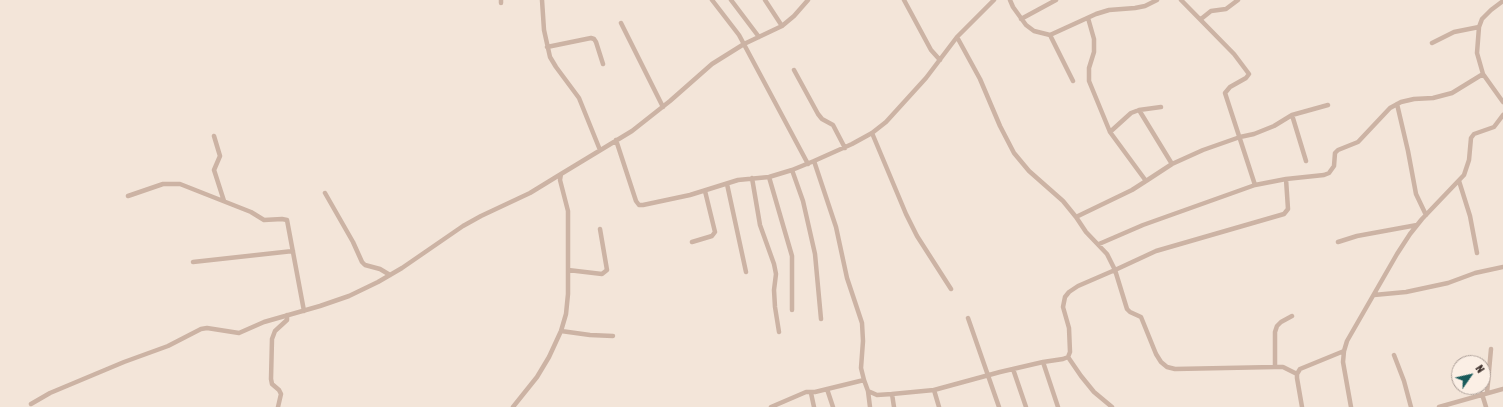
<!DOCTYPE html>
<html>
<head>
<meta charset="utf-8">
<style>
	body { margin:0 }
	#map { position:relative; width:1503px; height:407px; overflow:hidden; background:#f3e5d9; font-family:"Asap Condensed",sans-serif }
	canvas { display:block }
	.north { position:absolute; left:1451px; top:355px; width:40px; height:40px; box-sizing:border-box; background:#fbefe5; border:1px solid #ada099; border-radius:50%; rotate:56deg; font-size:11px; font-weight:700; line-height:16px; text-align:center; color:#372a26 }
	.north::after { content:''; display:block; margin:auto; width:14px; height:18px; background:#195b5b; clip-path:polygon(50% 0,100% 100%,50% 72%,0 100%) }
</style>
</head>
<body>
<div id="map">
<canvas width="1503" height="407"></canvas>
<div class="north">N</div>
</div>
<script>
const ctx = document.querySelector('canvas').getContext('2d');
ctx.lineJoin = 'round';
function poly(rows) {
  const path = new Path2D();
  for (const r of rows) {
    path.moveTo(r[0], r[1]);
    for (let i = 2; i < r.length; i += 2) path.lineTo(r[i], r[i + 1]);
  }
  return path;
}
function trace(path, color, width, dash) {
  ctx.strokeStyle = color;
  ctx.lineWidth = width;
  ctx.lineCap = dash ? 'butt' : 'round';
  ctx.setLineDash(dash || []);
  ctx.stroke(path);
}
trace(poly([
	[501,0,501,3],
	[542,0,544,30,550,57,556,67,579,98,600,150],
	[712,0,739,35,808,164],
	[731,0,759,37],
	[765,0,782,26],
	[904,0,931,50,940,60],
	[1010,0,1013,7,1026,25,1034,31,1050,35,1096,14,1109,10,1135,8,1145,6,1157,0],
	[1181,0,1234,54,1249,74,1246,78,1230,87,1225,93,1255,185],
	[1021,19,1056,0],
	[1201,19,1211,11,1226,9,1238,0],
	[621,23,663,107],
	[1050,35,1073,81],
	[957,37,994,0],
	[1432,43,1454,32,1479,27],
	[547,47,591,38,594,39,596,42,603,64],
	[794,70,818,114,822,119,833,125,845,148],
	[1483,74,1503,102],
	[1397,104,1408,151,1416,194,1426,215],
	[1139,110,1172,164],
	[1292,115,1306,161],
	[1110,132,1131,113,1139,110,1161,107],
	[872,133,906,214,917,236,951,289],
	[214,136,220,156,214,170,215,173,224,201],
	[616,140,636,201,639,205,643,205,690,195,738,180,769,177,792,170,814,161],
	[792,170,803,201,815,254,821,319],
	[769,177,792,256,792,310],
	[752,178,760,225,774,264,776,274,774,290,775,307,779,332],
	[1146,181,1172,164,1203,150,1240,137,1254,134,1274,126,1292,115,1328,105],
	[1459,181,1470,216,1477,253],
	[727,184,746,272],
	[325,193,353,242,362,262,365,265,380,269,390,275],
	[128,196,163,184,180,184,251,212,264,220,282,219,287,220,304,311],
	[1076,217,1086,232,1107,254,1115,270,1156,251,1284,214,1288,209,1286,179],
	[692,242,712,236,715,232,705,191],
	[1338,242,1357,236,1417,225],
	[1099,244,1143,225,1255,185,1286,179,1324,175,1329,173,1334,166,1335,153,1338,150,1358,142,1390,108,1401,102,1414,99,1433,98,1452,93,1483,74,1477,53,1479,27,1482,19,1491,10,1503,1],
	[193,262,293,251],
	[568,270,602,274,607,270,600,229],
	[1374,295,1406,292,1448,283,1475,273,1503,267],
	[968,318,999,407],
	[561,331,590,335,613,336],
	[1394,355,1404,381,1411,407],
	[1068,357,1081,376,1094,392,1112,407],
	[1043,362,1058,407],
	[1275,367,1275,332,1277,326,1281,322,1292,316],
	[1013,369,1026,407],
	[827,389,833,407],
	[934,390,939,407],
	[868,391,877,395,892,394,934,390,1000,372,1043,362,1063,359,1068,357,1070,352,1069,328,1063,307,1065,297,1069,292,1078,286,1115,270,1127,309,1130,312,1141,317,1156,354,1161,362,1167,367,1175,369,1275,367,1283,367,1297,374],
	[811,393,814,407],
	[1487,393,1491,349],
	[892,394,894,407],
	[1482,394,1486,407],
	[31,404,50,393,124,362,168,346,201,329,207,328,239,333,264,322,320,306,349,296,378,282,402,268,463,226,481,216,530,193,561,174],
	[278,407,281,394,279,390,272,384,271,379,272,339,275,331,287,320,287,315],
	[513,407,537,377,549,357,561,331,566,314,568,294,568,211,560,180,561,174,632,131,670,101,712,64,744,44,782,26,794,16,808,0],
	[771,407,806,392,815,392,864,380],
	[870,407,868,391,864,380,861,368,863,341,862,323,847,278,836,227,814,161,852,144,872,133,886,122,926,78,957,37,980,79,1000,126,1014,153,1029,171,1063,201,1076,217,1132,190,1146,181,1110,132,1089,81,1089,68,1094,52,1094,39,1088,18],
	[1302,407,1297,378,1297,374,1300,369,1344,351],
	[1351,407,1343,362,1344,351,1347,341,1397,254,1410,234,1422,219,1464,175,1469,160,1471,138,1474,134,1494,127,1503,115],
	[1439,407,1503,389]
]), '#ccb3a4', 4.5);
</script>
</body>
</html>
